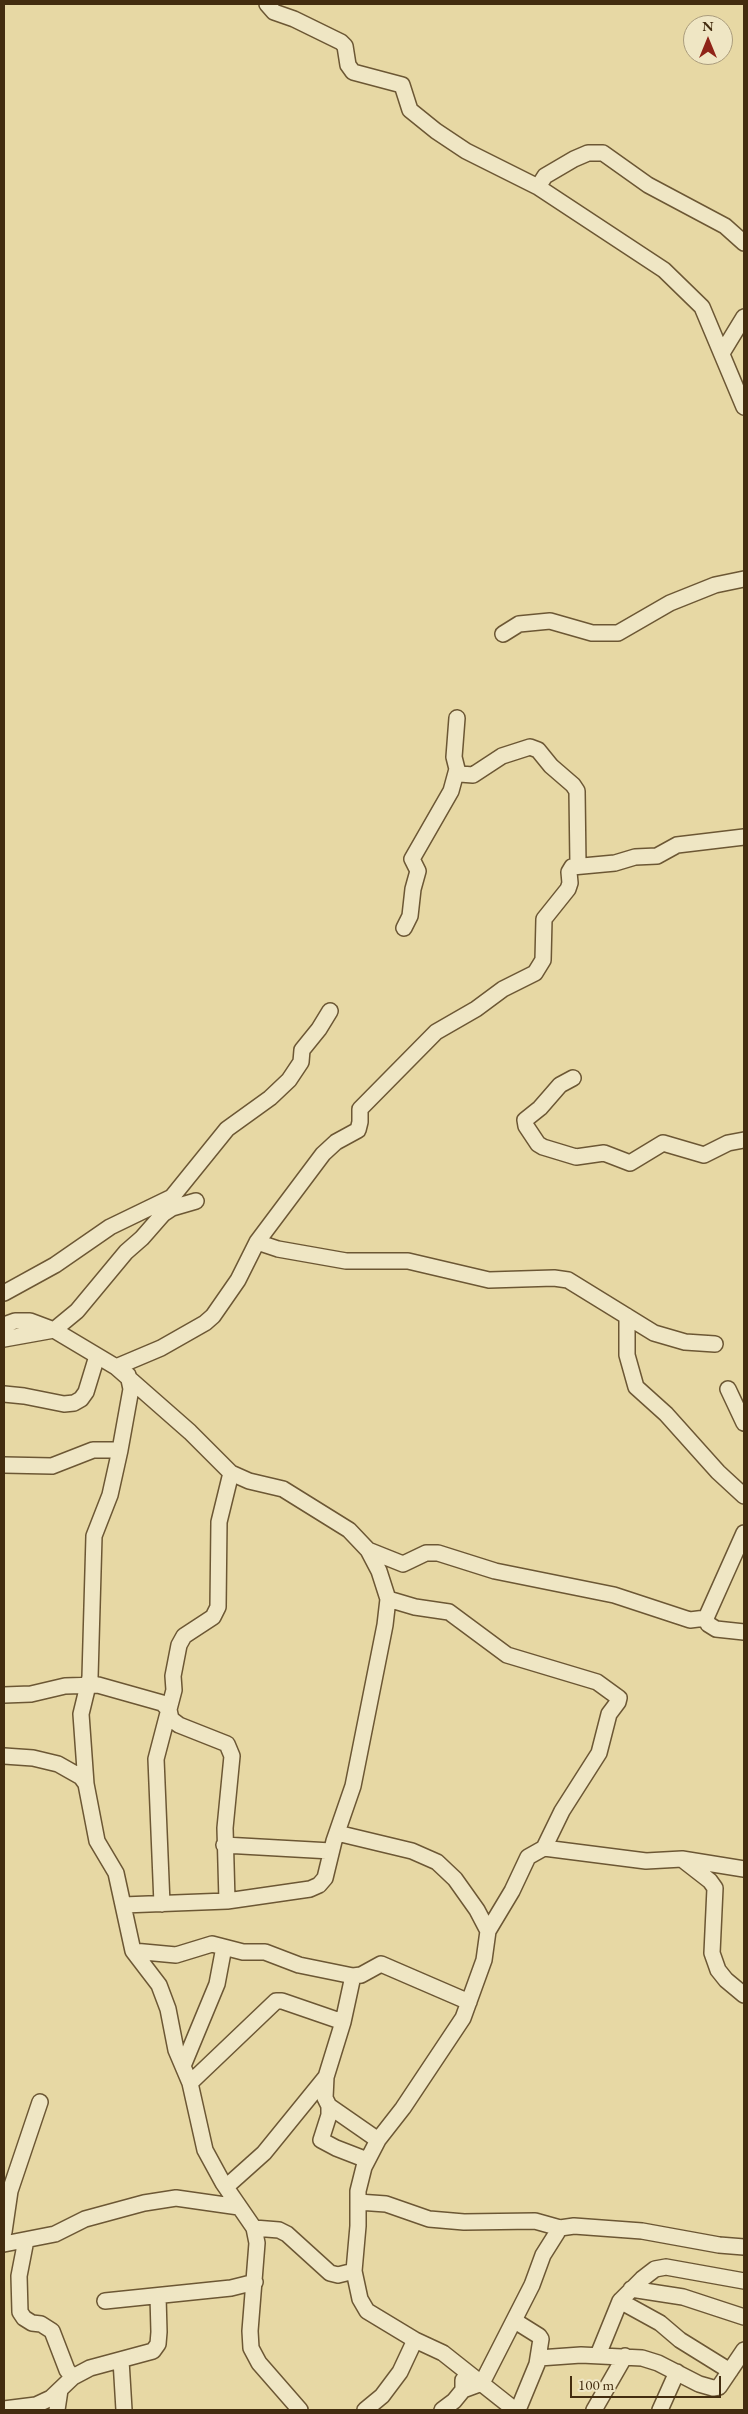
<!DOCTYPE html>
<html>
<head>
<meta charset="utf-8">
<style>
	body { margin:0 }
	#map { position:relative; width:748px; height:2414px; overflow:hidden; background:#e7d8a4; font-family:"EB Garamond",serif }
	canvas { display:block }
	.frame { position:absolute; inset:0; border:5px solid #432c0f; pointer-events:none }
	.north { position:absolute; left:683px; top:15px; width:50px; height:50px; box-sizing:border-box; background:#efe6c4; border:1px solid #aa9c7c; border-radius:50%; rotate:0deg; font-size:14px; font-weight:700; line-height:20px; text-align:center; color:#432c0f }
	.north::after { content:''; display:block; margin:auto; width:18px; height:22px; background:#8f2418; clip-path:polygon(50% 0,100% 100%,50% 72%,0 100%) }
	.scale { position:absolute; left:570px; top:2376px; width:151px; height:22px; box-sizing:border-box; border:2px solid #432c0f; border-top:0; padding-left:6px; font-size:15px; line-height:18px; white-space:nowrap; color:#432c0f; -webkit-text-stroke:4px #efe6c4; paint-order:stroke }
</style>
</head>
<body>
<div id="map">
<canvas width="748" height="2414"></canvas>
<div class="frame"></div>
<div class="north">N</div>
<div class="scale">100 m</div>
</div>
<script>
const ctx = document.querySelector('canvas').getContext('2d');
ctx.lineJoin = 'round';
function poly(rows) {
  const path = new Path2D();
  for (const r of rows) {
    path.moveTo(r[0], r[1]);
    for (let i = 2; i < r.length; i += 2) path.lineTo(r[i], r[i + 1]);
  }
  return path;
}
function trace(path, color, width, dash) {
  ctx.strokeStyle = color;
  ctx.lineWidth = width;
  ctx.lineCap = dash ? 'butt' : 'round';
  ctx.setLineDash(dash || []);
  ctx.stroke(path);
}
const minor = poly([
	[267,4,274,12,294,19,341,42,345,46,348,65,353,72,402,85,410,110,436,131,466,151,538,187,664,270,702,307,744,407],
	[538,187,545,176,574,159,588,153,603,153,648,185,725,226,744,243],
	[722,353,744,317],
	[503,634,519,624,550,621,592,633,618,633,670,603,715,585,744,579],
	[457,718,454,757,457,769,460,774,473,775,502,756,530,747,538,750,551,766,573,785,577,791,578,865],
	[404,928,410,916,413,889,418,871,412,859,451,791,457,769],
	[573,1078,560,1085,540,1108,525,1120,526,1126,538,1144,543,1147,576,1157,604,1153,630,1163,663,1143,704,1155,728,1143,744,1140],
	[257,1242,278,1249,346,1261,408,1261,489,1280,554,1278,568,1280,654,1333,685,1342,715,1344],
	[4,1293,55,1265,110,1227,172,1197,227,1129,270,1098,289,1080,301,1062,302,1050,319,1029,330,1011],
	[627,1316,627,1355,636,1387,666,1414,718,1472,744,1496],
	[4,1325,15,1321,30,1321,54,1330,77,1311,126,1252,142,1238,163,1214,172,1208,196,1201],
	[4,1339,54,1330,116,1367,190,1432,231,1473,249,1481,283,1489,349,1530,368,1550,379,1571,388,1599,385,1625,353,1786,334,1841,325,1878,319,1885,310,1889,227,1901],
	[116,1367,161,1348,205,1323,213,1316,238,1280,257,1242,323,1154,336,1142,358,1130,360,1122,360,1109,436,1032,476,1009,503,989,535,973,543,960,544,919,568,889,570,883,569,872,572,867,615,863,635,857,657,856,677,845,744,837],
	[728,1389,744,1423],
	[4,1394,24,1396,64,1404,74,1403,81,1399,86,1392,97,1356],
	[4,1465,52,1466,93,1450,120,1450],
	[744,1533,706,1618,708,1624,716,1629,744,1632],
	[368,1550,403,1564,426,1553,438,1553,495,1571,614,1595,690,1620,706,1618],
	[388,1599,415,1607,449,1612,507,1655,597,1682,619,1698,618,1702,609,1714,599,1753,562,1811,544,1848],
	[4,1695,31,1694,65,1686,98,1685,162,1703,169,1710,171,1719,179,1725,227,1744,232,1756,225,1828,227,1901,123,1905],
	[4,1756,33,1758,58,1764,81,1777,86,1784,97,1841,116,1873,133,1951,159,1985,168,2009,176,2050,190,2083,205,2150,223,2183,254,2228,257,2243,250,2331,251,2348,259,2363,300,2410],
	[86,1784,81,1714,90,1677,94,1536,110,1495,120,1450,131,1389,128,1375],
	[337,1833,412,1851,437,1862,455,1879,477,1910,488,1931,512,1891,528,1857,544,1848,646,1861,682,1859,744,1869],
	[224,1845,331,1851],
	[683,1860,710,1881,715,1888,712,1953,718,1970,726,1980,744,1995],
	[162,1904,156,1759,174,1690,173,1676,179,1645,184,1636,213,1617,218,1607,219,1522,231,1473],
	[488,1931,484,1960,463,2018,403,2108,378,2140,364,2167,358,2191,358,2226,354,2271,360,2299,367,2311,415,2340,443,2353,515,2410],
	[133,1951,176,1955,212,1944,243,1952,265,1952,299,1965,353,1976,361,1975,381,1964,469,2002],
	[353,1976,343,2022,326,2077,325,2098,329,2106,378,2140],
	[183,2066,217,1984,224,1947],
	[190,2083,276,2001,282,2001,343,2022],
	[329,2106,329,2115,321,2140,336,2148,367,2160],
	[226,2187,264,2153,325,2078],
	[358,2202,386,2204,429,2219,464,2222,535,2221,560,2228],
	[254,2228,279,2230,287,2234,330,2273,338,2275,354,2271],
	[4,2232,10,2191,40,2102],
	[26,2240,19,2276,20,2312,24,2318,32,2323,41,2324,52,2331,67,2370,73,2377],
	[4,2244,55,2234,85,2219,144,2203,176,2198,239,2207],
	[631,2289,683,2297,744,2317],
	[105,2301,231,2288,255,2282],
	[620,2301,660,2323,680,2340,730,2371],
	[515,2321,539,2336,541,2339,537,2364,518,2410],
	[598,2355,620,2301,642,2279,655,2269,666,2267,744,2281],
	[539,2358,581,2355,642,2358,658,2363,699,2384,713,2388,719,2387,744,2350],
	[121,2360,124,2410],
	[463,2390,482,2383,532,2285,543,2255,560,2228,574,2226,642,2231,719,2245,744,2247],
	[4,2409,36,2405,51,2398,73,2377,90,2368,153,2351,158,2344,159,2332,158,2296],
	[57,2410,60,2390],
	[365,2410,382,2396,400,2372,415,2340],
	[442,2410,454,2401,463,2390,463,2380],
	[594,2410,625,2356],
	[660,2410,677,2372]
]);
trace(minor, '#6c5734', 18);
trace(minor, '#efe6c4', 15);
</script>
</body>
</html>
